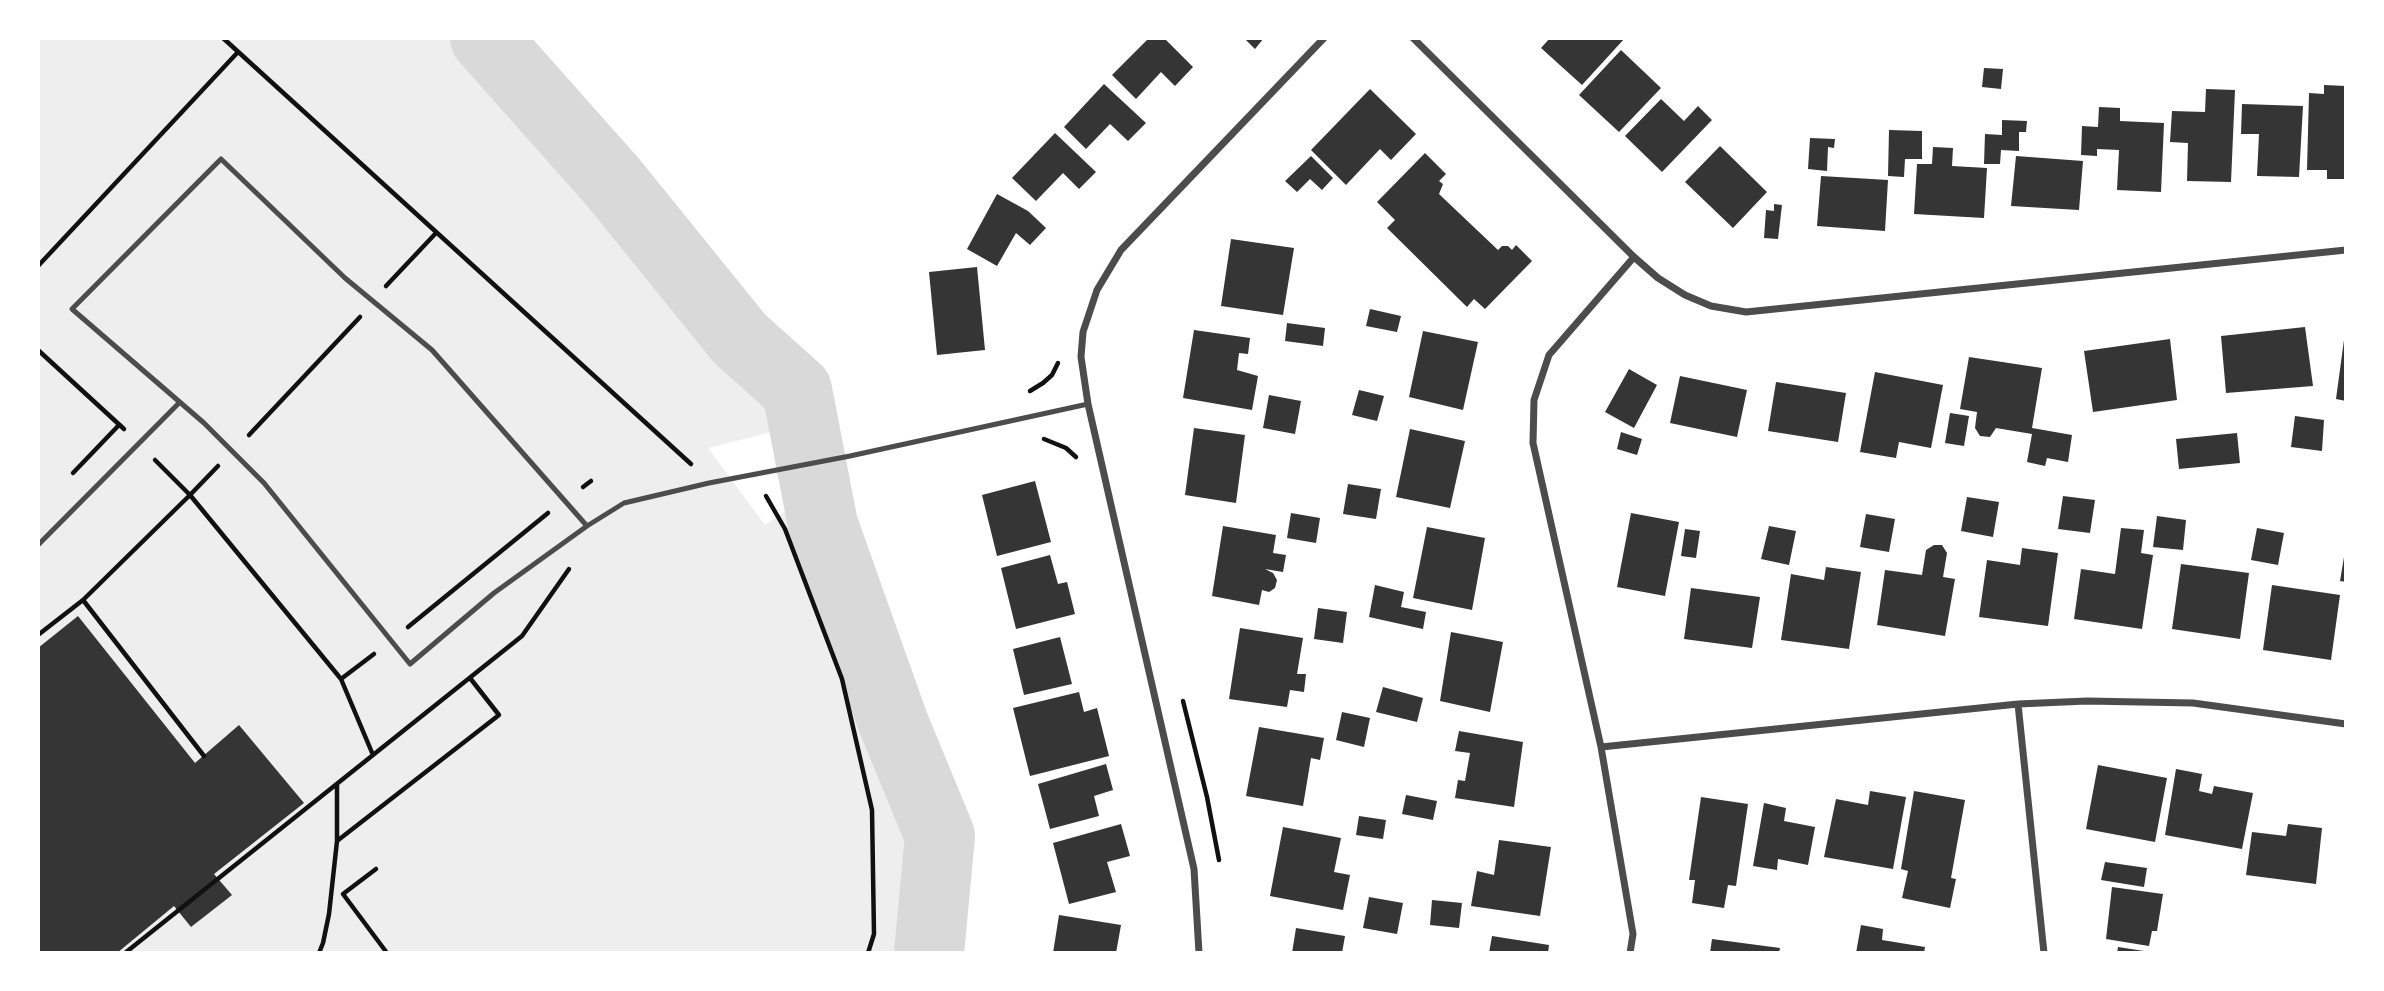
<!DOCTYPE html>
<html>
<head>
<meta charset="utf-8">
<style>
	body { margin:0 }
	#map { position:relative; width:2384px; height:991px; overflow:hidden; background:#fff; font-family:"Varela Round",sans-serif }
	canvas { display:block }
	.frame { position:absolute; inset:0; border:40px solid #fff; pointer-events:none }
</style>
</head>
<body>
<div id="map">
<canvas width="2384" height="991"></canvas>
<div class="frame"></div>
</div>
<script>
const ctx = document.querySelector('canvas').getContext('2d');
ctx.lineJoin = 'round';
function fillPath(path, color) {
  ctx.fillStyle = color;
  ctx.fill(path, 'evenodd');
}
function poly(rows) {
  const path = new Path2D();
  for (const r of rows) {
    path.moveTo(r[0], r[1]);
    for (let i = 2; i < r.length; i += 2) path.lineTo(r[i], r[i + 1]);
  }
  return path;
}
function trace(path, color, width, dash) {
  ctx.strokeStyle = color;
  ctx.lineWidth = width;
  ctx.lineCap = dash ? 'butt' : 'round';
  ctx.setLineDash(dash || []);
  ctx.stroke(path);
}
fillPath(poly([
	[38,39,488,39,612,181,740,339,797,390,804,424,708,448,765,525,816,491,823,525,893,722,940,836,929,952,39,952]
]), '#eee');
trace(poly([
	[485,38,612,181,740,339,797,390,823,525,893,722,940,836,929,953]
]), '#d9d9d9', 70);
fillPath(poly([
	[1149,38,1164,38,1193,67,1175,86,1161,72,1136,99,1112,75],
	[1244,38,1264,38,1255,49],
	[1550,38,1625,38,1582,85,1541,48],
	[1621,50,1661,88,1619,132,1579,95],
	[1984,68,2003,69,2001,89,1982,87],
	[1104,84,1146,123,1128,141,1110,124,1086,149,1064,127],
	[2324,85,2346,86,2346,179,2327,179,2327,170,2307,170,2309,93,2324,94],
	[1370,89,1416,134,1391,160,1380,149,1346,185,1311,150],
	[2206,89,2235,90,2231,182,2187,181,2188,143,2170,142,2172,111,2205,112],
	[1661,99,1684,121,1698,106,1712,120,1662,172,1625,136],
	[2242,104,2303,106,2299,177,2257,176,2259,134,2241,134],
	[2099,107,2120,108,2120,121,2164,123,2161,192,2117,190,2119,150,2097,149,2097,156,2081,155,2082,126,2098,127],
	[2002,120,2027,121,2026,132,2019,132,2019,151,2001,150,2000,164,1984,164,1985,134,2002,135],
	[1889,130,1922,131,1922,159,1905,159,1904,177,1888,176],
	[1055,133,1096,172,1079,189,1063,173,1036,201,1012,178],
	[1810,138,1835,139,1834,148,1828,147,1827,171,1808,169],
	[1720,146,1767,192,1733,228,1685,182],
	[1933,147,1953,148,1952,166,1987,168,1984,218,1914,214,1917,164,1932,164],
	[1425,153,1446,174,1439,181,1443,184,1439,194,1498,250,1502,246,1508,246,1512,250,1516,245,1532,261,1485,309,1474,299,1467,307,1387,228,1395,220,1377,202],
	[1311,156,1333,178,1322,190,1310,179,1297,192,1285,181],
	[2016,156,2083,161,2079,210,2011,206],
	[1821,176,1888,180,1885,231,1817,226],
	[997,194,1028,211,1046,228,1030,245,1016,233,997,266,967,249],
	[1774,204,1782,205,1778,239,1764,238,1766,210,1774,211],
	[1231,239,1294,248,1283,315,1221,306],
	[977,267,985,350,937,355,929,272],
	[1370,309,1401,316,1397,332,1366,326],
	[1287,323,1325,328,1323,346,1285,341],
	[2305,327,2313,386,2226,393,2221,336],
	[1194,330,1250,338,1248,354,1239,353,1237,370,1258,376,1252,410,1183,398],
	[1423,331,1478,342,1463,410,1409,397],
	[2170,339,2177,400,2093,412,2084,351],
	[2344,340,2346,340,2346,401,2336,399],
	[1969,357,2042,368,2032,428,2072,435,2068,462,2047,458,2045,466,2027,462,2032,434,1996,428,1990,437,1980,436,1975,428,1977,412,1960,409],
	[1629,369,1657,385,1634,428,1605,412],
	[1875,372,1943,385,1931,448,1899,442,1896,458,1860,452],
	[1680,376,1747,390,1737,437,1670,423],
	[1776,382,1846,393,1838,442,1768,431],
	[1359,390,1384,396,1377,421,1352,415],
	[1269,395,1301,401,1295,434,1263,428],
	[1950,413,1969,416,1964,446,1945,443],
	[2295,416,2324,420,2322,451,2291,447],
	[1194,428,1245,435,1236,503,1185,495],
	[1410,429,1465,441,1450,508,1396,497],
	[1621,432,1642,439,1637,455,1617,449],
	[2237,433,2240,463,2179,469,2176,439],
	[1035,481,1051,542,997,556,982,495],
	[1348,484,1381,489,1376,519,1343,514],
	[2063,496,2095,500,2090,533,2058,529],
	[1967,497,1999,502,1993,537,1961,531],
	[1291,513,1320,518,1316,543,1287,538],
	[1631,513,1679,522,1665,596,1617,587],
	[1866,514,1895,519,1889,552,1860,547],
	[2157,516,2186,520,2183,550,2153,547],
	[1223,526,1276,535,1273,553,1286,555,1283,572,1265,569,1273,573,1277,580,1275,588,1269,592,1262,590,1259,605,1212,596],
	[1769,526,1796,531,1789,565,1761,559],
	[1427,527,1485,538,1472,610,1413,598],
	[2121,528,2144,530,2141,553,2153,555,2142,629,2074,619,2081,569,2115,574],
	[2257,528,2284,533,2278,565,2251,560],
	[1685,529,1700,531,1696,558,1681,556],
	[1934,545,1942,545,1947,553,1943,577,1955,579,1945,636,1877,625,1885,570,1922,575,1926,550],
	[2022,548,2058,553,2048,626,1979,617,1987,560,2020,565],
	[1050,555,1058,584,1067,582,1075,614,1016,629,1001,568],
	[2344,557,2346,557,2346,582,2340,581],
	[2181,564,2249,573,2240,639,2172,629],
	[1826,567,1861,572,1849,649,1781,640,1791,574,1824,580],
	[1375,585,1404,592,1401,607,1426,612,1423,629,1369,617],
	[2272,585,2340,595,2331,660,2263,650],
	[1691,588,1760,597,1752,648,1684,639],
	[1318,608,1347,612,1343,643,1314,639],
	[78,616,195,763,239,725,304,803,214,874,232,895,191,927,174,906,117,953,38,953,38,648],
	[1240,628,1303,638,1297,674,1306,674,1304,692,1290,690,1287,707,1229,699],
	[1451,632,1503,642,1490,712,1440,701],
	[1060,637,1072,684,1024,695,1013,649],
	[1383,687,1423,698,1417,722,1376,712],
	[1079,692,1084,712,1097,708,1109,756,1030,776,1013,708],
	[1342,712,1370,718,1364,747,1336,740],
	[1259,727,1324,738,1320,760,1311,758,1303,806,1246,796],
	[1459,731,1523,742,1514,807,1455,798,1458,780,1465,781,1470,753,1455,751],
	[1106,764,1113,790,1094,796,1099,816,1050,829,1038,784],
	[2098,765,2167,778,2155,842,2086,829],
	[2176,769,2202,774,2199,791,2212,794,2214,786,2253,793,2242,849,2165,835],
	[1870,791,1906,797,1893,869,1824,857,1836,799,1868,805],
	[1914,791,1965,800,1951,878,1956,879,1950,908,1902,898,1908,871,1901,869],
	[1406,795,1437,801,1433,820,1402,814],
	[1701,797,1748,804,1736,886,1728,885,1724,908,1692,903,1695,880,1689,880],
	[1764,803,1786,808,1784,821,1815,827,1808,865,1778,859,1777,870,1753,866],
	[1359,816,1386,820,1383,839,1356,835],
	[1121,824,1130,856,1107,862,1116,892,1069,904,1053,843],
	[2288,824,2322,828,2316,884,2246,875,2252,832,2286,836],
	[1283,827,1341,838,1334,872,1350,875,1343,910,1270,896],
	[1499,840,1551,847,1540,916,1471,906,1477,871,1494,875],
	[2105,862,2147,868,2144,887,2101,880],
	[2112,887,2163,894,2157,931,2152,931,2149,946,2106,939],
	[1369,897,1403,903,1397,934,1363,928],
	[1432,900,1462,903,1459,928,1430,925],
	[1059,915,1121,925,1116,953,1053,953],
	[1861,925,1883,929,1882,940,1925,947,1924,953,1856,953],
	[1296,928,1345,936,1342,953,1292,953],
	[1492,936,1549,945,1548,953,1489,953],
	[1712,939,1780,948,1779,953,1710,953],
	[2118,947,2144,951,2144,953,2117,953]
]), '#353535');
trace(poly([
	[223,38,691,464],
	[38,266,238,52],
	[386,286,436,233],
	[38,350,124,429],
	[1030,391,1043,383,1052,375,1058,363],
	[249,435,360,317],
	[1044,439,1066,448,1076,457],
	[155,460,190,495,218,466],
	[73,473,119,425],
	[583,487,591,481],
	[766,496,785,529,842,679,872,810,874,934,868,953],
	[83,600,204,756],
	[408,627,548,513],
	[38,635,83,600,190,495,341,679,373,755,125,953],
	[341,679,374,654],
	[1183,701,1207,797,1219,860],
	[373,755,522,636,569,569],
	[337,841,499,715,470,678],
	[376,869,343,894,387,953],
	[319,953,323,943,329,914,337,841,337,785]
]), '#111', 4.5);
trace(poly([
	[587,526,432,350,345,278,221,159,72,309,204,423,264,483,410,664,494,593,587,526,624,503,709,483,850,456,1088,404],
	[38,545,180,402]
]), '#4c4c4c', 5);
trace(poly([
	[1413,38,1634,257,1658,278,1685,295,1711,306,1746,312,2346,250],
	[2018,704,2044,953],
	[1601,747,2018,704,2087,701,2193,703,2346,724],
	[1199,953,1194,869,1088,404,1081,357,1083,332,1097,290,1121,250,1324,38],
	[1630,953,1633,934,1601,747,1533,443,1534,400,1549,355,1634,257]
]), '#4c4c4c', 7);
</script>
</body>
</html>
